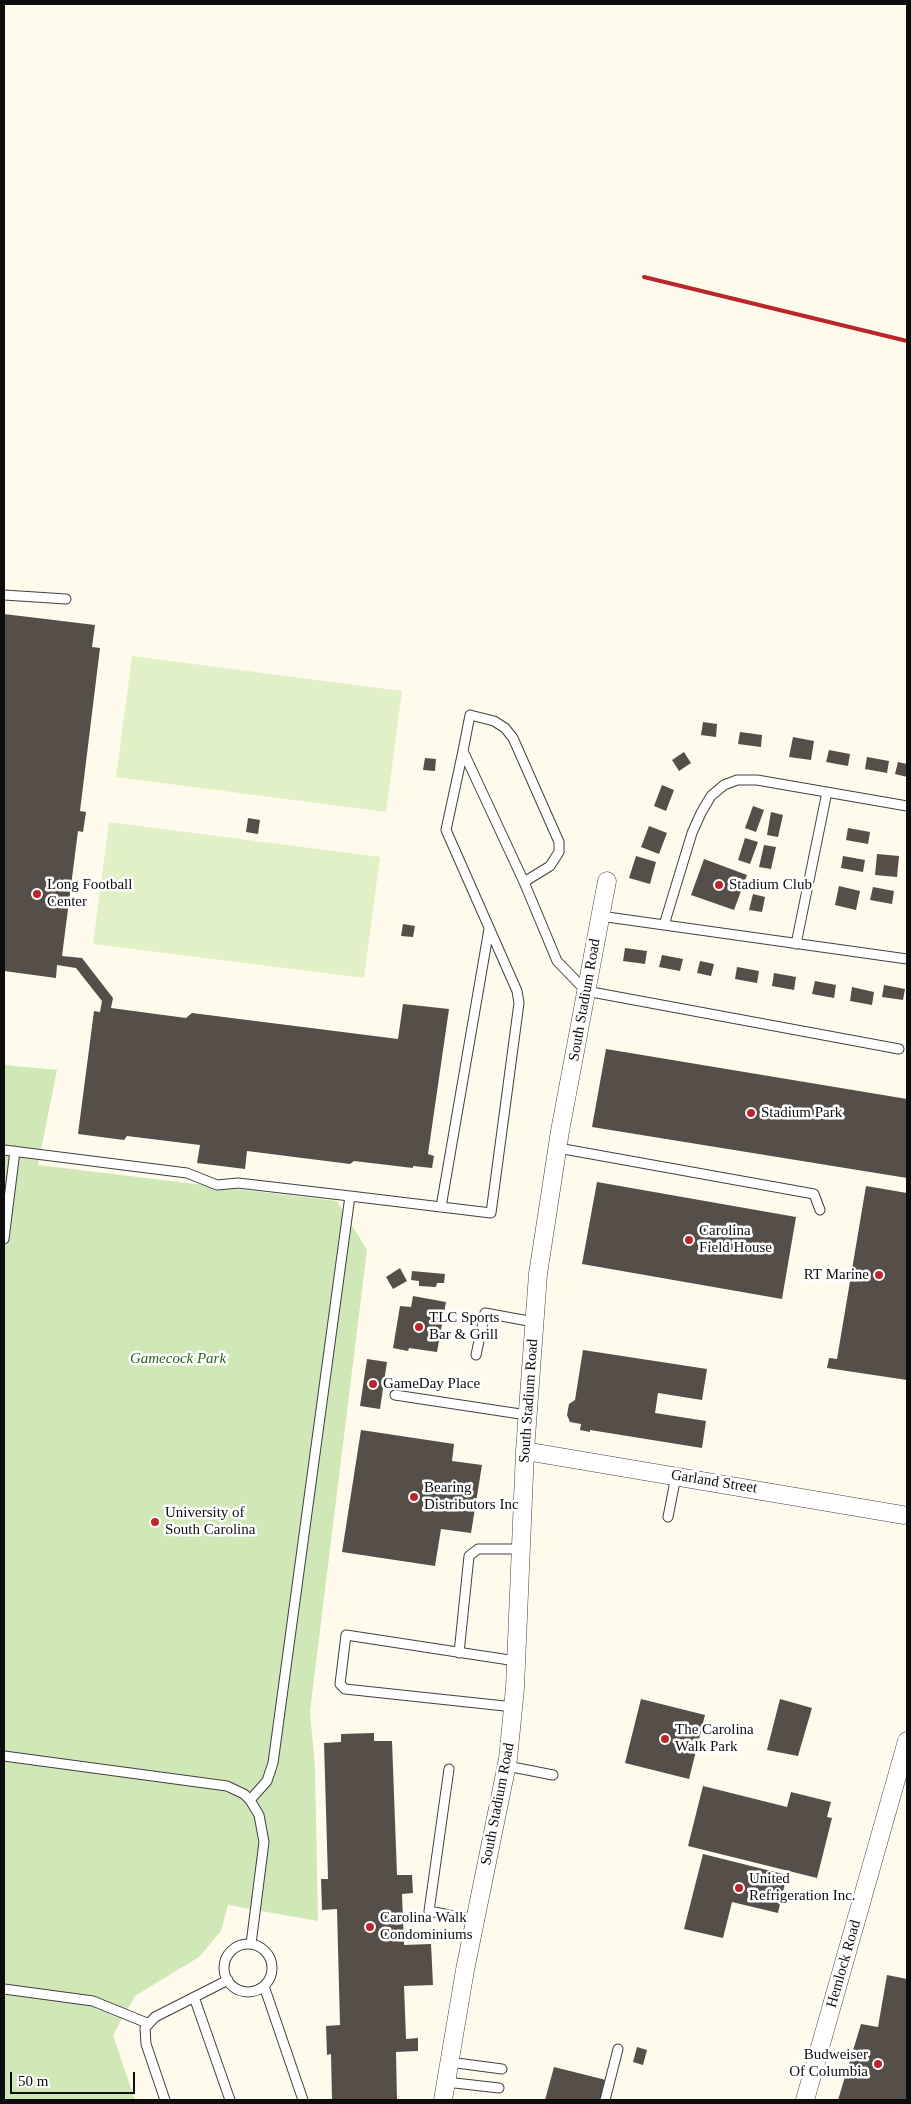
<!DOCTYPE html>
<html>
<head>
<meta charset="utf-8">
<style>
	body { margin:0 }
	#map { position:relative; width:911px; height:2104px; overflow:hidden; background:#fffbec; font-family:"Times New Roman",serif }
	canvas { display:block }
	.frame { position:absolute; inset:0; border:5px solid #0d0d0d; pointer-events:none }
	.scale { position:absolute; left:10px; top:2072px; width:125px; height:22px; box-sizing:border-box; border:2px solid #0d0d0d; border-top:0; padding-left:6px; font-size:15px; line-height:18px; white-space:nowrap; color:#0d0d0d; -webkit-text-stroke:4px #fff; paint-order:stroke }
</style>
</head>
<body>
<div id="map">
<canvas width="911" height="2104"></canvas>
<div class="frame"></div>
<div class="scale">50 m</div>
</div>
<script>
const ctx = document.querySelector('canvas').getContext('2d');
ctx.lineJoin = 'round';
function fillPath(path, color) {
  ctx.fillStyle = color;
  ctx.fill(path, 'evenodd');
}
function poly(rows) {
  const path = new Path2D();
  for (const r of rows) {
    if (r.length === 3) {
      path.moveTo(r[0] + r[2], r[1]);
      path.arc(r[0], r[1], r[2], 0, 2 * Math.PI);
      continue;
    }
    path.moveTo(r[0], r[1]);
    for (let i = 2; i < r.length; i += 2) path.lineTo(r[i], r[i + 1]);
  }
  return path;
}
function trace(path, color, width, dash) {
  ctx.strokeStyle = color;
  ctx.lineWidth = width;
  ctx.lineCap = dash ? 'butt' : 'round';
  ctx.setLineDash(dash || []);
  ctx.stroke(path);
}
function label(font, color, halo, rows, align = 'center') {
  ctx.font = font + ' "Times New Roman",serif';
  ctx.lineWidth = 5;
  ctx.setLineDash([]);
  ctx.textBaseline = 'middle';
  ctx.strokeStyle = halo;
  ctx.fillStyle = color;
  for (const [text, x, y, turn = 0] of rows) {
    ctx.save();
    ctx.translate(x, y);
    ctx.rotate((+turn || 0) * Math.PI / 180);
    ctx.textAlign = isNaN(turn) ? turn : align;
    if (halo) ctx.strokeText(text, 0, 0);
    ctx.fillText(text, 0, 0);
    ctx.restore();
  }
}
fillPath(poly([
	[4,1065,57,1070,38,1165,337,1201,367,1250,310,1711,315,1768,318,1921,228,1905,221,1931,199,1957,135,1996,113,2035,135,2100,4,2100]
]), '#d0e8b7');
fillPath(poly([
	[132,656,402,691,386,812,116,777],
	[109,822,380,857,364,978,93,944]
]), '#e2f0c8');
fillPath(poly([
	[4,614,95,625,92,647,100,648,80,811,86,812,83,832,78,831,62,956,82,958,113,998,111,1008,186,1018,192,1013,398,1039,403,1004,449,1009,428,1154,434,1156,432,1168,413,1166,413,1168,354,1161,350,1164,247,1151,245,1169,197,1163,200,1145,127,1136,124,1140,78,1134,94,1011,100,1012,102,1001,76,968,57,965,56,978,4,971],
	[703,722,717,724,716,737,701,735],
	[740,732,762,735,761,747,738,744],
	[793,737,814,741,811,760,789,757],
	[829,750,850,754,848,766,826,762],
	[684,752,691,763,679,771,672,760],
	[867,757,889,761,887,773,865,769],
	[425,758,436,759,435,771,423,770],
	[898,762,907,764,907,777,895,774],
	[662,785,674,790,666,811,654,806],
	[753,806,764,810,756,832,745,828],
	[771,812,783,815,778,837,767,835],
	[248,818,260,820,258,834,246,832],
	[649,826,667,833,659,854,641,847],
	[848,828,870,832,868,844,846,840],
	[745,838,758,842,750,864,738,860],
	[764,845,776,847,771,869,759,867],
	[877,854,899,856,897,877,875,875],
	[636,856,656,862,650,884,629,878],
	[843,856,865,860,863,872,841,868],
	[704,859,747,875,734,910,691,895],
	[839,886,860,891,856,910,835,905],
	[873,887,894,891,892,904,870,900],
	[753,894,765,897,762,912,749,910],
	[403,924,415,926,413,937,401,936],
	[625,948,647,951,645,964,623,961],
	[662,955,683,959,680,971,659,967],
	[700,961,714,964,711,976,697,973],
	[737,967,759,971,757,983,735,979],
	[774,973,796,977,794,990,772,986],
	[815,981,836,985,834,998,812,994],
	[884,985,905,989,903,1000,882,997],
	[852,987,874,992,872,1005,850,1001],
	[606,1049,907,1099,907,1178,592,1127],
	[597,1182,796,1217,782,1299,582,1264],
	[866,1186,907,1193,907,1380,827,1368,829,1358,837,1359],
	[400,1268,407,1281,393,1289,386,1277],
	[412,1271,445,1274,444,1283,437,1283,436,1287,419,1286,419,1281,411,1280],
	[413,1296,446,1302,437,1352,409,1348,408,1351,393,1348,400,1306,411,1307],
	[583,1350,707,1369,702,1400,658,1393,655,1413,706,1421,702,1448,590,1430,590,1432,580,1430,581,1424,570,1422,567,1415,569,1404,575,1400],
	[367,1359,387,1362,380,1409,360,1406],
	[361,1430,454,1444,452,1461,482,1465,471,1533,441,1529,435,1566,342,1552],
	[641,1699,705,1715,689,1779,625,1763],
	[780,1699,812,1708,798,1756,767,1750],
	[374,1733,374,1741,392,1741,397,1875,412,1875,413,1893,402,1894,404,1945,431,1944,433,1985,404,1986,406,2039,418,2038,418,2051,396,2052,397,2100,332,2100,331,2054,327,2055,326,2026,340,2025,337,1909,322,1910,321,1879,328,1879,324,1743,341,1742,341,1734],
	[703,1786,787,1807,791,1792,831,1802,827,1817,832,1818,817,1878,688,1846],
	[703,1854,787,1875,778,1913,732,1902,723,1938,684,1929],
	[887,1975,907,1979,907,2100,838,2100,861,2024,878,2027],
	[637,2047,647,2050,643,2065,633,2062],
	[554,2067,606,2080,600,2100,545,2100]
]), '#554e49');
const lane = poly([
	[4,595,66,599],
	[524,882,557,961,586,991,899,1049],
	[600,916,907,959],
	[664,925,692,833,701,813,711,796,724,785,737,780,757,780,907,806],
	[796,944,827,792],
	[558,1148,814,1194,820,1210],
	[4,1150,187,1173,217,1185,238,1183,350,1196,273,1763,267,1781,250,1800],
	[350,1196,491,1213,519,1003,517,991,446,830,463,751,470,715,494,721,505,728,513,738,559,842,559,852,550,866,524,882,463,751],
	[441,1207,489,929],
	[4,1239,15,1151],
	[476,1355,485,1313,534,1322],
	[395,1395,527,1415],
	[668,1517,676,1476],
	[459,1653,469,1556,478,1549,520,1549],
	[514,1707,345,1689,340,1684,346,1635,516,1661],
	[4,1756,227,1786,244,1794,250,1800,259,1815,264,1842,251,1944],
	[507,1766,553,1775],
	[449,1769,429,1911,475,1920],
	[248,1968,24],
	[264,1986,303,2100],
	[4,1989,93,2001,147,2023],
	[194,1997,230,2100],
	[449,2062,502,2069],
	[446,2082,499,2088],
	[165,2100,146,2044,145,2028,155,2017,228,1980],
	[605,2100,618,2049]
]);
const street = poly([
	[525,1451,903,1515],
	[443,2100,465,1970,508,1759,515,1688,525,1451,538,1274,560,1131,607,881],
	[805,2100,907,1741]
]);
trace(lane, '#404040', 11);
trace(street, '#404040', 19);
trace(lane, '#fff', 9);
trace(street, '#fff', 18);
trace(poly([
	[644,277,907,341]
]), '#bb262c', 4);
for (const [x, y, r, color] of [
	[719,885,5,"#bb262c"],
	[37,894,5,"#bb262c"],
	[751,1113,5,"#bb262c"],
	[689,1240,5,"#bb262c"],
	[879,1275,5,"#bb262c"],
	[419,1327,5,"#bb262c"],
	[373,1384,5,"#bb262c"],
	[414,1497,5,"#bb262c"],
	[155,1522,5,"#bb262c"],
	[665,1739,5,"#bb262c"],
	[739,1888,5,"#bb262c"],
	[370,1927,5,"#bb262c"],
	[878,2064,5,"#bb262c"]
]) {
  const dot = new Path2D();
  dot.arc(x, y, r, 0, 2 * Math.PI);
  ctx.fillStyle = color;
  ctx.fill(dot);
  trace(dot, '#fff', 2);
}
label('15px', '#0d0d0d', '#fff', [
	["Long Football",47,885],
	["Center",47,902],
	["Stadium Club",729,885],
	["Stadium Park",761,1113],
	["Carolina",699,1231],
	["Field House",699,1248],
	["RT Marine",869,1275,"right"],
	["TLC Sports",429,1318],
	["Bar & Grill",429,1335],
	["GameDay Place",383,1384],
	["Bearing",424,1488],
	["Distributors Inc",424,1505],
	["University of",165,1513],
	["South Carolina",165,1530],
	["The Carolina",675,1730],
	["Walk Park",675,1747],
	["United",749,1879],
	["Refrigeration Inc.",749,1896],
	["Carolina Walk",380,1918],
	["Condominiums",380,1935],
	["Budweiser",868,2055,"right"],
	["Of Columbia",868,2072,"right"]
], 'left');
label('15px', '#0d0d0d', '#fff', [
	["South Stadium Road",585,1000,-80],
	["South Stadium Road",529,1401,-86],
	["Garland Street",714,1482,9],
	["South Stadium Road",498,1804,-79],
	["Hemlock Road",844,1964,-74]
]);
label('italic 15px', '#2b631e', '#fff', [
	["Gamecock Park",178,1359]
]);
</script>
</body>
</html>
